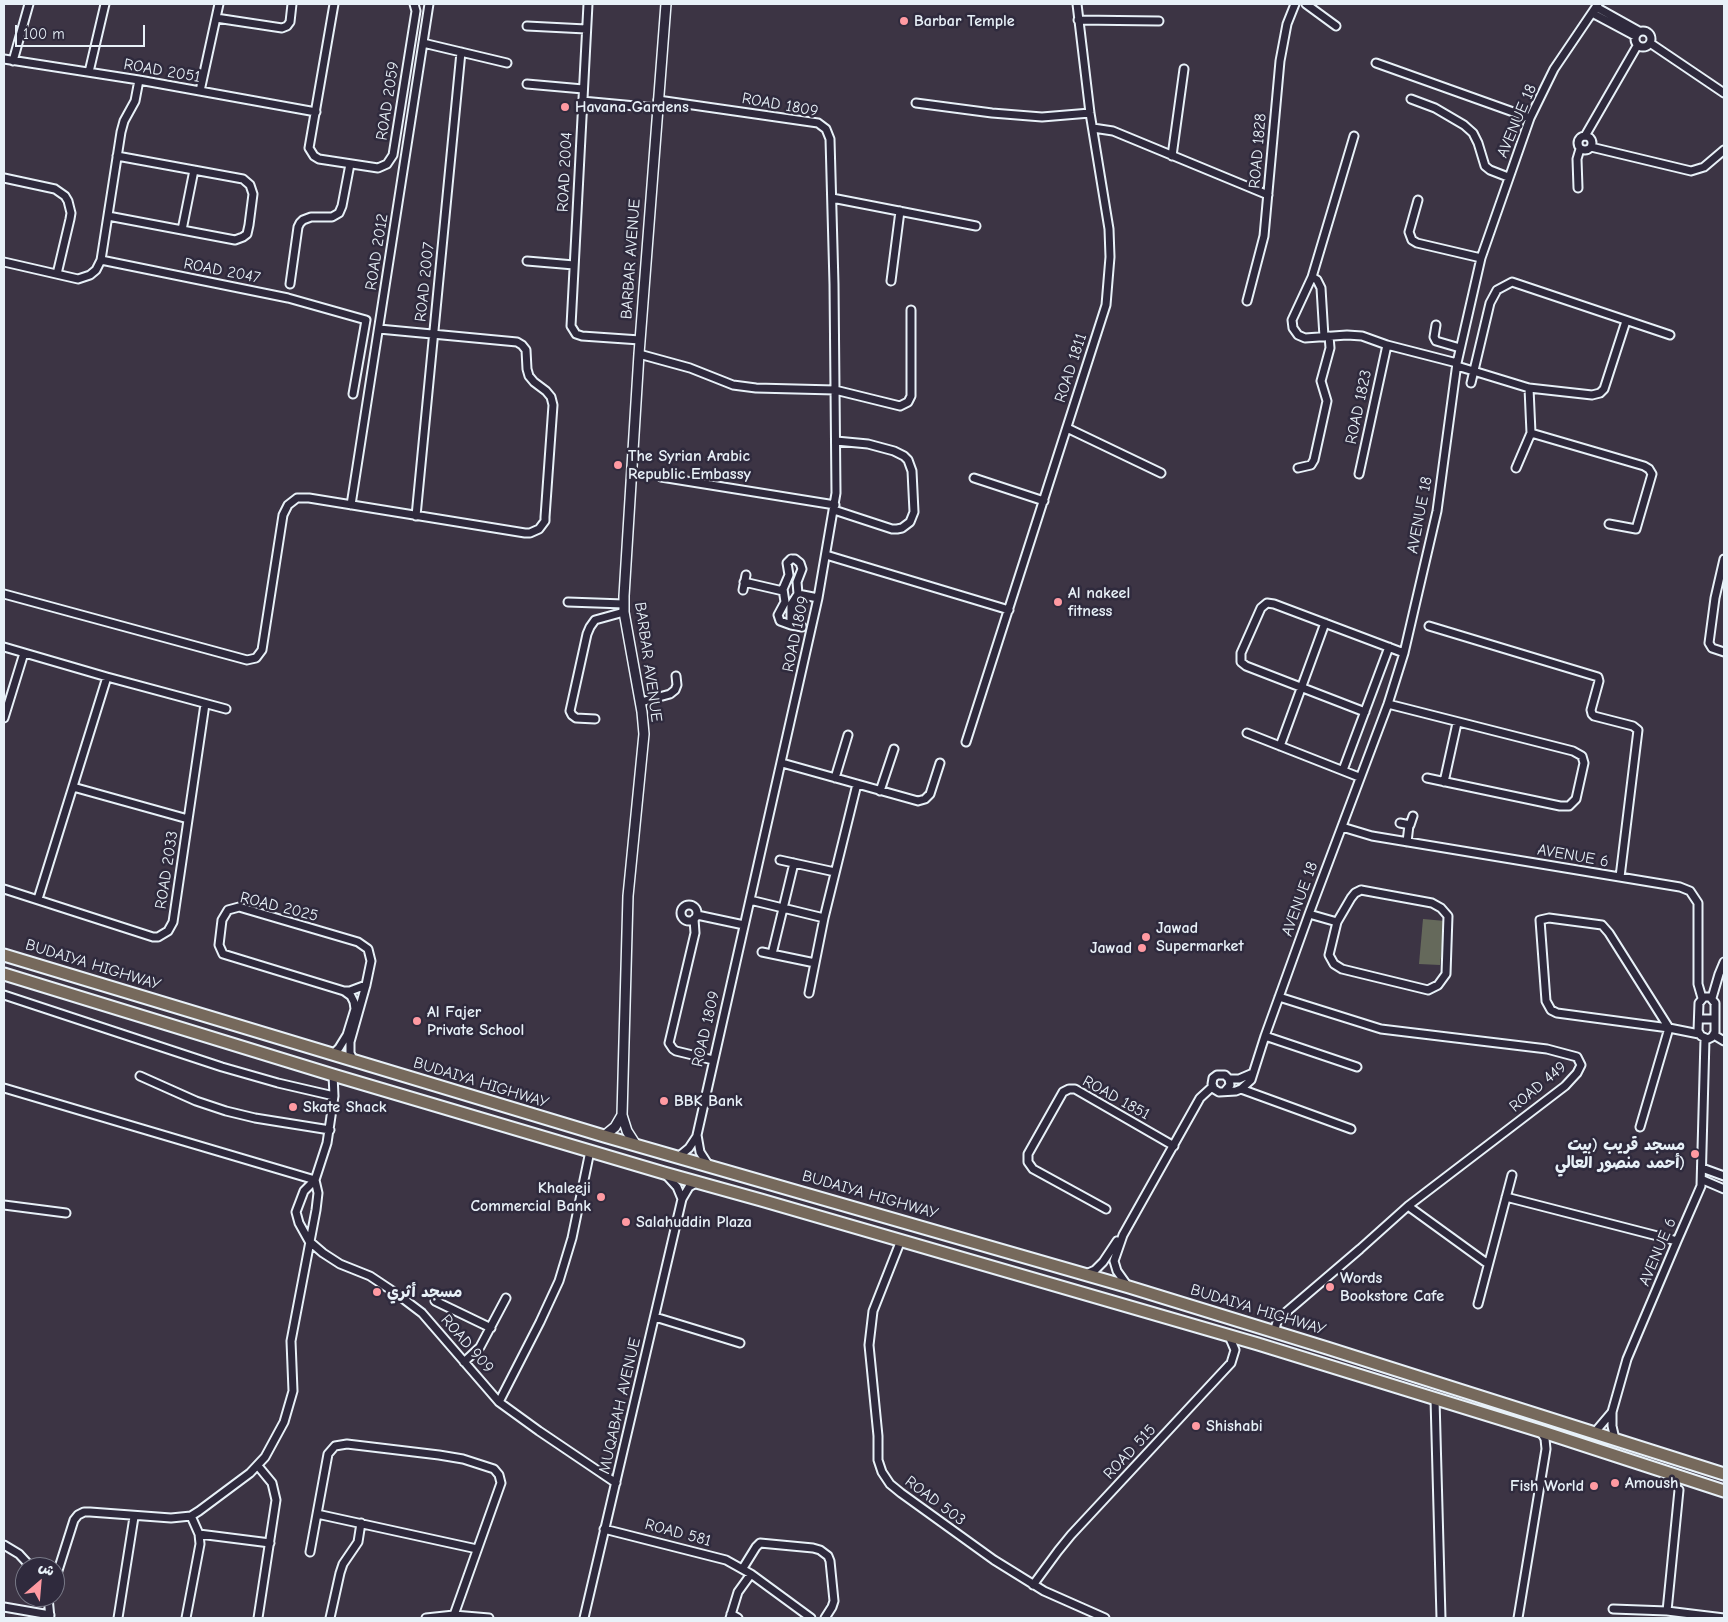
<!DOCTYPE html>
<html>
<head>
<meta charset="utf-8">
<style>
	body { margin:0 }
	#map { position:relative; width:1728px; height:1622px; overflow:hidden; background:#3c3444; font-family:"Comic Neue","Playpen Sans Arabic",sans-serif }
	canvas { display:block }
	.frame { position:absolute; inset:0; border:5px solid #e8f1f8; pointer-events:none }
	.north { position:absolute; left:15px; top:1557px; width:50px; height:50px; box-sizing:border-box; background:#2f2a3d; border:1px solid #797a88; border-radius:50%; rotate:27deg; font-size:14px; font-weight:700; line-height:20px; text-align:center; color:#e8f1f8 }
	.north::after { content:''; display:block; margin:auto; width:18px; height:22px; background:#ff9aa2; clip-path:polygon(50% 0,100% 100%,50% 72%,0 100%) }
	.scale { position:absolute; left:15px; top:25px; width:130px; height:22px; box-sizing:border-box; border:2px solid #e8f1f8; border-top:0; padding-left:6px; font-size:15px; line-height:18px; white-space:nowrap; color:#e8f1f8; -webkit-text-stroke:4px #2f2a3d; paint-order:stroke }
</style>
</head>
<body>
<div id="map">
<canvas width="1728" height="1622"></canvas>
<div class="frame"></div>
<div class="north">ش</div>
<div class="scale">100 m</div>
</div>
<script>
const ctx = document.querySelector('canvas').getContext('2d');
ctx.lineJoin = 'round';
function fillPath(path, color) {
  ctx.fillStyle = color;
  ctx.fill(path, 'evenodd');
}
function poly(rows) {
  const path = new Path2D();
  for (const r of rows) {
    if (r.length === 3) {
      path.moveTo(r[0] + r[2], r[1]);
      path.arc(r[0], r[1], r[2], 0, 2 * Math.PI);
      continue;
    }
    path.moveTo(r[0], r[1]);
    for (let i = 2; i < r.length; i += 2) path.lineTo(r[i], r[i + 1]);
  }
  return path;
}
function trace(path, color, width, dash) {
  ctx.strokeStyle = color;
  ctx.lineWidth = width;
  ctx.lineCap = dash ? 'butt' : 'round';
  ctx.setLineDash(dash || []);
  ctx.stroke(path);
}
function label(font, color, halo, rows, align = 'center') {
  ctx.font = font + ' "Comic Neue","Playpen Sans Arabic",sans-serif';
  ctx.lineWidth = 5;
  ctx.setLineDash([]);
  ctx.textBaseline = 'middle';
  ctx.strokeStyle = halo;
  ctx.fillStyle = color;
  for (const [text, x, y, turn = 0] of rows) {
    ctx.save();
    ctx.translate(x, y);
    ctx.rotate((+turn || 0) * Math.PI / 180);
    ctx.textAlign = isNaN(turn) ? turn : align;
    if (halo) ctx.strokeText(text, 0, 0);
    ctx.fillText(text, 0, 0);
    ctx.restore();
  }
}
fillPath(poly([
	[1423,919,1445,921,1440,965,1419,964]
]), '#65695b');
const minor = poly([
	[334,4,309,148,314,156,319,159,378,168,387,164,393,155,416,11,414,4],
	[588,4,571,326,576,334,582,336,640,340],
	[1306,4,1336,26],
	[1596,7,1639,31],
	[1592,13,1635,36],
	[216,18,282,28,287,26,290,22,292,4],
	[1078,20,1159,21],
	[527,26,586,29],
	[1643,39,8],
	[423,43,507,63],
	[1650,43,1724,93],
	[4,59,139,80,316,112],
	[13,61,29,4],
	[1376,63,1530,118],
	[89,72,105,4],
	[527,84,583,89],
	[200,91,219,4],
	[1411,99,1435,108,1464,125,1473,133,1478,143,1485,166,1490,170,1508,177],
	[658,100,818,123,826,129,830,139,834,284,836,493,818,598,697,1135,700,1152,709,1166],
	[582,101,657,108],
	[916,103,992,113,1042,117,1090,113],
	[1093,128,1113,131,1268,195],
	[1585,143,7],
	[1354,136,1312,277,1292,320,1293,328,1298,335,1305,338,1347,335,1362,336,1387,345,1457,363],
	[1585,136,1637,46],
	[1591,147,1691,171,1704,167,1724,150],
	[1172,156,1184,69],
	[4,178,55,189,65,196,68,201,71,213,70,219,57,274],
	[1578,188,1577,159,1580,149],
	[832,198,976,226],
	[1418,200,1409,232,1412,240,1417,243,1481,258],
	[108,216,235,240,243,237,247,234,249,225,253,194,250,185,243,179,117,156],
	[182,230,194,170],
	[101,260,121,132,124,121,135,101,139,80],
	[527,261,574,265],
	[4,262,78,279,90,275,96,270,101,260,288,298,366,320,353,394],
	[1312,277,1317,280,1321,288,1324,337],
	[891,281,900,211],
	[290,284,298,227,300,223,303,220,311,217,332,217,339,213,342,206,350,164],
	[1247,301,1264,236,1280,61,1287,24,1295,4],
	[1436,325,1434,337,1436,341,1460,348],
	[639,354,690,368,733,385,756,388,835,390,900,406,908,402,911,396,911,310],
	[1457,366,1529,388,1592,395,1600,393,1604,389,1626,321],
	[1471,383,1490,303,1497,290,1512,282,1670,335],
	[1067,428,1161,473],
	[1531,433,1644,466,1649,469,1652,474,1636,529,1609,524],
	[1298,468,1311,465,1314,460,1327,401,1321,381,1330,348,1329,336],
	[1516,468,1531,433,1529,388],
	[1359,474,1387,345],
	[661,477,835,505],
	[974,478,1044,501],
	[351,505,429,4],
	[834,510,892,529,897,529,902,528,910,522,914,512,912,471,908,460,904,456,894,451,868,444,836,441],
	[416,516,461,52],
	[826,555,1009,610],
	[791,559,795,559,800,563,802,569,797,582,798,594,791,605,791,625,780,621,778,615,785,602,783,589,789,575,787,563,791,559],
	[1724,559,1715,598,1709,643,1712,648,1724,652],
	[744,582,783,591],
	[743,590,746,575],
	[4,594,247,660,256,658,262,650,283,515,288,505,297,498,309,498,525,533,530,533,539,529,545,521,545,517,553,405,551,397,546,391,534,382,529,376,527,369,526,350,522,345,517,342,379,329],
	[798,594,818,598],
	[568,602,624,604],
	[791,625,802,627],
	[1429,626,1598,677,1599,681,1591,710,1592,714,1594,716,1633,726,1638,730,1620,877],
	[4,647,107,677,226,709],
	[641,702,670,694,675,690,677,685,676,676],
	[1388,704,1573,751,1582,756,1584,763,1576,799,1569,806,1560,806,1427,778],
	[1365,712,1246,666,1241,662,1241,653,1261,608,1267,603,1274,604,1404,653],
	[4,718,24,653],
	[595,719,576,718,572,715,570,711,587,634,590,627,595,620,624,612],
	[1247,733,1359,777],
	[966,742,1106,305,1110,257,1109,229,1090,113,1077,4],
	[1280,746,1325,623],
	[782,763,918,801,925,799,930,794,940,763],
	[1343,770,1389,647],
	[835,778,848,735],
	[1444,782,1457,723],
	[73,787,188,819],
	[880,791,894,749],
	[1400,823,1410,825,1413,816],
	[1342,827,1372,836,1680,887,1690,891,1698,903,1698,984,1702,998],
	[1407,842,1409,825],
	[780,860,835,872],
	[4,889,153,937,158,937,168,931,173,922,205,704],
	[1361,890,1432,903,1441,908,1448,916,1446,974,1438,985,1428,990,1342,969,1334,964,1329,955,1337,922,1351,898,1355,893,1361,890],
	[38,899,107,677],
	[750,900,824,918],
	[689,913,8],
	[1309,914,1337,922],
	[697,915,744,925],
	[694,919,695,933,669,1043,673,1049,676,1051,713,1060],
	[762,952,815,963],
	[772,954,794,863],
	[344,991,350,991,366,985],
	[809,993,824,918,857,784],
	[4,995,222,1067,278,1083,334,1096],
	[1704,997,1710,997,1715,1003,1715,1032,1712,1037,1708,1039,1701,1036,1698,1031,1699,1003,1704,997],
	[1712,998,1719,974,1724,962],
	[1699,1019,1715,1019],
	[1714,1035,1724,1041],
	[1265,1036,1357,1067],
	[332,1055,339,1048,347,1035,355,1009,354,1002,351,996,344,991,223,954,219,945,222,920,228,910,239,907,358,942,368,949,371,961,366,985,350,1042,350,1053,354,1061],
	[333,1075,334,1096,327,1143,315,1180,304,1191,296,1212,299,1223,309,1241,323,1253,340,1264,370,1276,397,1294,422,1313,499,1402,539,1431,616,1483],
	[140,1076,196,1101,226,1111,255,1118,330,1130],
	[1229,1079,1239,1079,1253,1073],
	[4,1088,315,1180,318,1193,316,1210,291,1341,293,1391,284,1422,265,1457,250,1473,199,1511,191,1516,171,1518,90,1512,84,1512,78,1515,74,1520,55,1580],
	[1241,1089,1351,1129],
	[1225,1091,1230,1085,1229,1079,1225,1075,1217,1075,1213,1078,1212,1084,1214,1089,1219,1092,1236,1091,1241,1089,1251,1080,1265,1036,1309,914,1388,704,1404,653,1437,511,1457,363,1481,258,1530,118,1554,69,1598,4],
	[1640,1127,1669,1028,1609,933,1602,925,1549,918,1540,920,1546,1001,1551,1010,1557,1013,1669,1028,1699,1034],
	[678,1157,689,1148,697,1136],
	[1702,1168,1724,1176],
	[666,1175,677,1187,682,1199],
	[1703,1180,1724,1189],
	[1506,1197,1677,1241],
	[4,1205,66,1213],
	[1408,1206,1488,1264],
	[1106,1209,1033,1169,1028,1162,1028,1154,1063,1092,1069,1089,1075,1089,1174,1146],
	[901,1240,873,1311,869,1345,878,1436,878,1460,882,1472,890,1484,901,1493,994,1560,1044,1591,1105,1618],
	[1086,1274,1095,1270,1103,1262,1117,1241],
	[1127,1285,1117,1271,1114,1261,1123,1235,1200,1098,1212,1087],
	[435,1301,491,1328],
	[1478,1304,1512,1175],
	[655,1317,740,1343],
	[1274,1332,1277,1322,1284,1314,1360,1249,1408,1206,1565,1086,1577,1073,1581,1065,1577,1057,1547,1049,1381,1029,1279,997],
	[464,1362,480,1347,506,1298],
	[1435,1399,1441,1618],
	[499,1402,540,1322,559,1281,572,1238,590,1151],
	[1595,1432,1612,1412],
	[1615,1439,1612,1426,1612,1412,1627,1359,1677,1241,1701,1186,1705,1039],
	[258,1466,272,1483,276,1500,258,1618],
	[317,1514,477,1549],
	[604,1529,726,1560,751,1574,811,1618],
	[199,1534,270,1543],
	[4,1545,19,1554,31,1567],
	[310,1552,328,1454,335,1446,347,1444,439,1455,463,1459,494,1469,499,1475,501,1483,454,1615],
	[743,1568,756,1547,760,1543,813,1548,820,1550,828,1556,830,1561,834,1601,832,1607,825,1618],
	[1033,1585,1058,1551,1071,1535,1231,1363,1235,1350,1229,1336],
	[48,1597,50,1618],
	[4,1607,50,1615],
	[1613,1609,1667,1611,1724,1618],
	[1667,1611,1679,1490],
	[731,1614,738,1618],
	[118,1618,134,1517],
	[186,1618,200,1544,199,1534,191,1516],
	[330,1618,340,1573,343,1564,358,1542,361,1523],
	[426,1618,454,1615,489,1618],
	[584,1618,682,1199,689,1187,698,1182],
	[730,1618,738,1592,751,1574],
	[1518,1618,1546,1449,1545,1439,1541,1432]
]);
const tertiary = poly([
	[604,1136,615,1127,622,1115],
	[636,1145,627,1131,622,1115,628,896,644,734,642,712,624,612,624,596,639,354,666,4]
]);
const primary = poly([
	[4,955,604,1136,1129,1287,1327,1348,1724,1474],
	[4,974,333,1075,664,1173,761,1200,1258,1344,1540,1431,1724,1491]
]);
trace(minor, '#e8f1f8', 11);
trace(tertiary, '#e8f1f8', 12);
trace(primary, '#e8f1f8', 15);
trace(minor, '#2f2a3d', 7);
trace(tertiary, '#2f2a3d', 9);
trace(primary, '#76695c', 11);
for (const [x, y, r, color] of [
	[904,21,5,"#ff9aa2"],
	[565,107,5,"#ff9aa2"],
	[618,465,5,"#ff9aa2"],
	[1058,602,5,"#ff9aa2"],
	[1146,937,5,"#ff9aa2"],
	[1142,948,5,"#ff9aa2"],
	[417,1021,5,"#ff9aa2"],
	[664,1101,5,"#ff9aa2"],
	[293,1107,5,"#ff9aa2"],
	[1695,1154,5,"#ff9aa2"],
	[601,1197,5,"#ff9aa2"],
	[626,1222,5,"#ff9aa2"],
	[1330,1287,5,"#ff9aa2"],
	[377,1292,5,"#ff9aa2"],
	[1196,1426,5,"#ff9aa2"],
	[1615,1483,5,"#ff9aa2"],
	[1594,1486,5,"#ff9aa2"]
]) {
  const dot = new Path2D();
  dot.arc(x, y, r, 0, 2 * Math.PI);
  ctx.fillStyle = color;
  ctx.fill(dot);
  trace(dot, '#2f2a3d', 2);
}
label('bold 16px', '#e8f1f8', '#2f2a3d', [
	["Barbar Temple",914,21],
	["Havana Gardens",575,107],
	["The Syrian Arabic",628,456],
	["Republic Embassy",628,474],
	["Al nakeel",1068,593],
	["fitness",1068,611],
	["Jawad",1156,928],
	["Supermarket",1156,946],
	["Jawad",1132,948,"right"],
	["Al Fajer",427,1012],
	["Private School",427,1030],
	["BBK Bank",674,1101],
	["Skate Shack",303,1107],
	["مسجد قريب (بيت",1685,1145,"right"],
	["أحمد منصور العالي)",1685,1163,"right"],
	["Khaleeji",591,1188,"right"],
	["Commercial Bank",591,1206,"right"],
	["Salahuddin Plaza",636,1222],
	["Words",1340,1278],
	["Bookstore Cafe",1340,1296],
	["مسجد أثري",387,1292],
	["Shishabi",1206,1426],
	["Amoush",1625,1483],
	["Fish World",1584,1486,"right"]
], 'left');
label('16px', '#e8f1f8', '#2f2a3d', [
	["ROAD 2051",162,71,10],
	["ROAD 2059",388,101,-81],
	["ROAD 1809",780,105,10],
	["AVENUE 18",1517,121,-67],
	["ROAD 1828",1258,151,-85],
	["ROAD 2004",565,172,-87],
	["ROAD 2012",377,252,-81],
	["BARBAR AVENUE",631,259,-86],
	["ROAD 2047",222,271,11],
	["ROAD 2007",425,282,-84],
	["ROAD 1811",1071,368,-72],
	["ROAD 1823",1359,407,-78],
	["AVENUE 18",1420,515,-79],
	["ROAD 1809",796,634,-78],
	["BARBAR AVENUE",648,662,82],
	["AVENUE 6",1573,856,10],
	["ROAD 2033",167,870,-81],
	["AVENUE 18",1300,899,-70],
	["ROAD 2025",279,907,14],
	["BUDAIYA HIGHWAY",93,965,17],
	["ROAD 1809",706,1029,-77],
	["BUDAIYA HIGHWAY",481,1083,17],
	["ROAD 449",1538,1087,-40],
	["ROAD 1851",1116,1098,29],
	["BUDAIYA HIGHWAY",870,1195,16],
	["AVENUE 6",1658,1252,-67],
	["BUDAIYA HIGHWAY",1258,1310,17],
	["ROAD 909",467,1344,49],
	["MUQABAH AVENUE",620,1406,-77],
	["ROAD 515",1130,1452,-47],
	["ROAD 503",935,1501,37],
	["ROAD 581",678,1533,15]
]);
</script>
</body>
</html>
